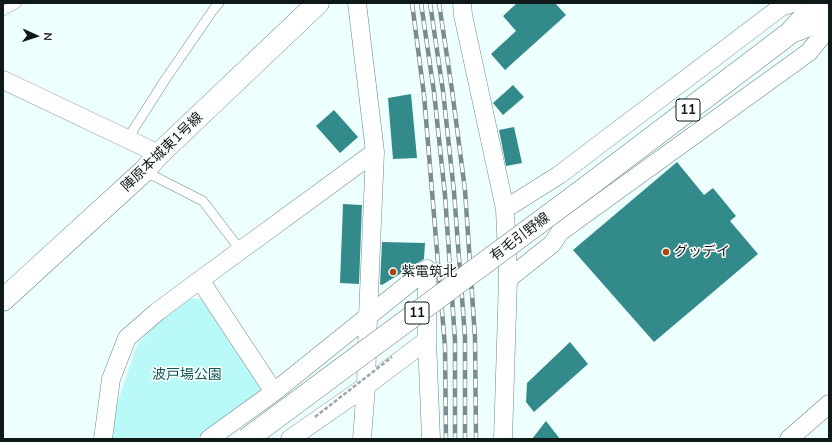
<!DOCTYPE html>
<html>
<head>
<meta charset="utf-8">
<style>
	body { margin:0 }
	#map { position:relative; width:832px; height:442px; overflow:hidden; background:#eff; font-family:Mulish,sans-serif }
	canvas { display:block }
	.frame { position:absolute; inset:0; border:4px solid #0f1919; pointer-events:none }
	.north { position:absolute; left:16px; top:16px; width:40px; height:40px; -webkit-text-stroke:3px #fff; paint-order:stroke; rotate:93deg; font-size:11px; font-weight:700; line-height:16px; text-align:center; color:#0f1919 }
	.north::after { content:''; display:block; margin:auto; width:14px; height:18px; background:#0f1919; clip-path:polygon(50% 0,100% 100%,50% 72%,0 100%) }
</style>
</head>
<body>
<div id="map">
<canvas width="832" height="442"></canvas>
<div class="frame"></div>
<div class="north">N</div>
</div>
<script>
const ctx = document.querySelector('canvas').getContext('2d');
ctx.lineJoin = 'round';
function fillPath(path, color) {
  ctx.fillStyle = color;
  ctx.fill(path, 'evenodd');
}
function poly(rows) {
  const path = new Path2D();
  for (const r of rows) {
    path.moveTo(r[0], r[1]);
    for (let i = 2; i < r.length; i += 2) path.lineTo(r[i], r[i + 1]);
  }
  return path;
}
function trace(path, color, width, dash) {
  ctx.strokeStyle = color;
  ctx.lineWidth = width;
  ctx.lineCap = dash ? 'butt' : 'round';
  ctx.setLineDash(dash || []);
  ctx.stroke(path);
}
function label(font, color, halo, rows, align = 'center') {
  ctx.font = font + ' Mulish,"Noto Sans JP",sans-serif';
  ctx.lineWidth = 3;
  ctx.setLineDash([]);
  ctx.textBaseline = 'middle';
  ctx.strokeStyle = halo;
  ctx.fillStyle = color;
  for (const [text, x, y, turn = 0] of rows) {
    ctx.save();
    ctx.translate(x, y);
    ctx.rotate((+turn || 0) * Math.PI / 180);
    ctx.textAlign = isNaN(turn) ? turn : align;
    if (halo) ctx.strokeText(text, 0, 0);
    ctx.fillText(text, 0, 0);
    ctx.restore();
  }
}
fillPath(poly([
	[189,299,202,299,262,382,261,391,196,439,112,439,117,404,137,345,159,321]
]), '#b9f9f8');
fillPath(poly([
	[517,3,555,3,566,15,505,70,491,54,516,31,503,16],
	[513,85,524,97,503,115,493,103],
	[411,94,417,158,393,159,388,98],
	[334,110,358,137,340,153,316,126],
	[514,127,522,163,506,166,499,130],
	[677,162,704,195,713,188,736,216,730,221,758,254,654,342,573,250],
	[343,204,362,205,359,284,340,283],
	[382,242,425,243,424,259,382,285,380,284],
	[570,342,588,364,534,412,526,402,527,383],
	[546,421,560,439,532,439]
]), '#328a8a');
const service = poly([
	[3,11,17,3],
	[128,138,165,80,213,10,219,3],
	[144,171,203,201,241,251]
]);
const minor = poly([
	[357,3,375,152,368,316,366,386,362,439],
	[462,3,463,15,505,209,508,279,503,439],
	[3,80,159,154],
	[505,209,559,175,781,7,792,3],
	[508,279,552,244,560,232,809,52,829,27],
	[200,280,274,392],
	[103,439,111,379,127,338,157,312,200,280,375,152],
	[209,439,274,392,427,269,427,340,431,439],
	[290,439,366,386,427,340],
	[789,439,829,404]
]);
const tertiary = poly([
	[3,300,144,171,159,154,318,3]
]);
const primary = poly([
	[797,30,829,16],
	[587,187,790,33,817,3]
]);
trace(service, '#6d8786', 10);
trace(minor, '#6d8786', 19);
trace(tertiary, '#6d8786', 23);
trace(primary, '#6d8786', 23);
trace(service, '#fff', 9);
trace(minor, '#fff', 18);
trace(tertiary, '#fff', 22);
trace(primary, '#fff', 22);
const rail = poly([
	[412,3,424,95,445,347,446,439],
	[421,3,434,92,445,195,455,341,455,439],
	[430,3,443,91,454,192,465,337,465,439],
	[439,3,452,90,465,190,475,338,476,439]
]);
trace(rail, '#7d8b8b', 4.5);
trace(rail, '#fff', 3, [9]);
const primaryBridge = poly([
	[247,439,587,187]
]);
trace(primaryBridge, '#6d8786', 23, []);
trace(poly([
	[315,417,392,357]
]), '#99a7a7', 2.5, [4, 2]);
trace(primaryBridge, '#fff', 22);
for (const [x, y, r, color] of [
	[666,252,4,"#a84607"],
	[393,272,4,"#a84607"]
]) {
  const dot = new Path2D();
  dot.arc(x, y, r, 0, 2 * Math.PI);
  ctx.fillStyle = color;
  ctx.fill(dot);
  trace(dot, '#fff', 1.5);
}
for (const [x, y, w] of [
	[688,110,24],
	[417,313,24]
]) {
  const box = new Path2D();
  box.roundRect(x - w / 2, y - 11, w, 22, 3);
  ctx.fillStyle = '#fff';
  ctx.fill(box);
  trace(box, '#0f1919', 1);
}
label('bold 13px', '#0f1919', null, [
	["11",688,110],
	["11",417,313]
]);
label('14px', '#0f1919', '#fff', [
	["陣原本城東1号線",162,152,-44],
	["有毛引野線",520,237,-37]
]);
label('14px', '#0f1919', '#fff', [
	["グッデイ",674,252],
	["紫電筑北",401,272]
], 'left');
label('14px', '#0c5758', '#fff', [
	["波戸場公園",187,375]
]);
</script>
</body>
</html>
